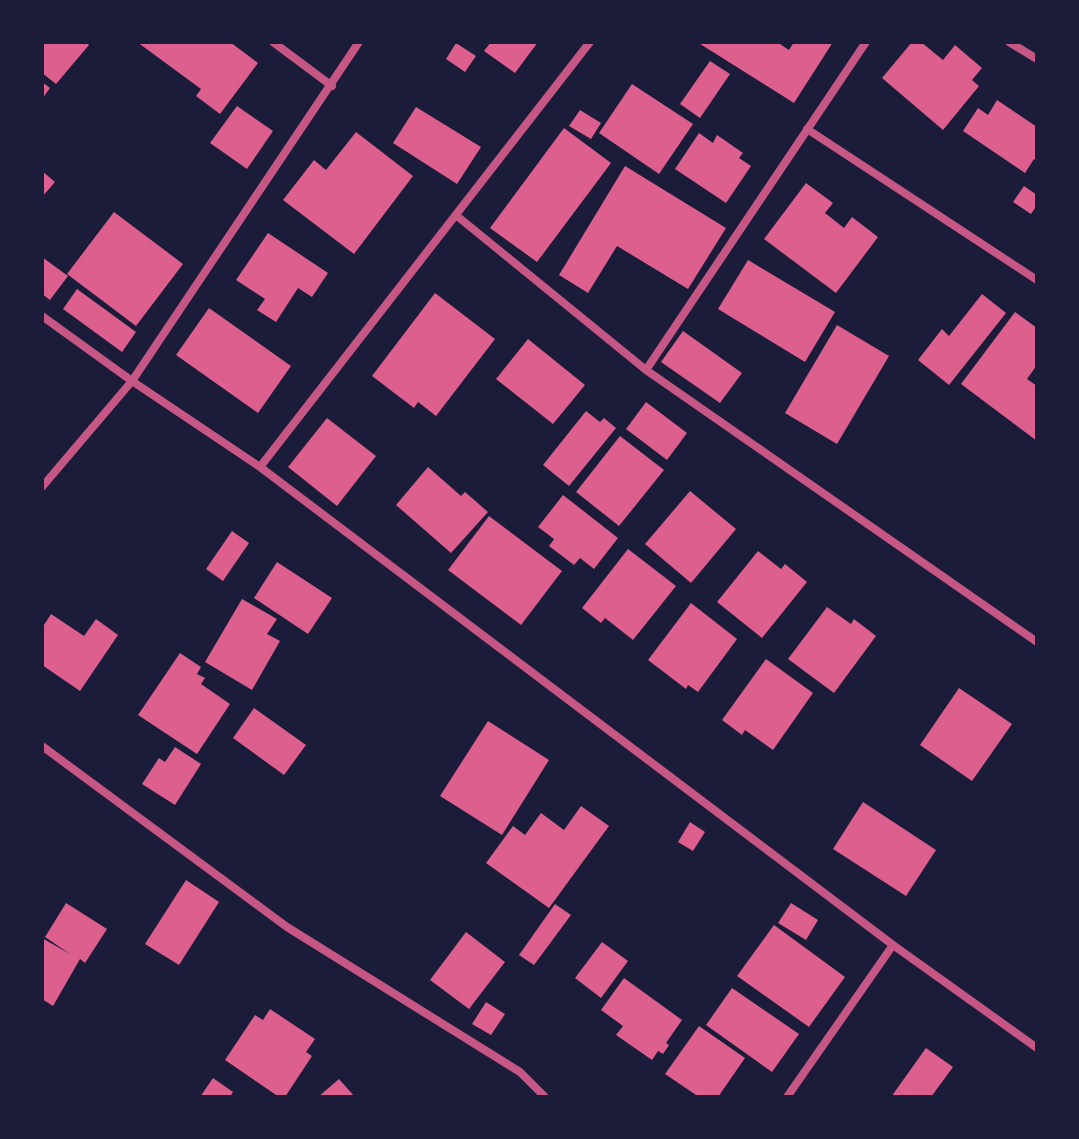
<!DOCTYPE html>
<html>
<head>
<meta charset="utf-8">
<style>
	body { margin:0 }
	#map { position:relative; width:1079px; height:1139px; overflow:hidden; background:#1b1b3a; font-family:Commissioner,sans-serif }
	canvas { display:block }
	.frame { position:absolute; inset:0; border:44px solid #1b1b3a; pointer-events:none }
</style>
</head>
<body>
<div id="map">
<canvas width="1079" height="1139"></canvas>
<div class="frame"></div>
</div>
<script>
const ctx = document.querySelector('canvas').getContext('2d');
ctx.lineJoin = 'round';
function fillPath(path, color) {
  ctx.fillStyle = color;
  ctx.fill(path, 'evenodd');
}
function poly(rows) {
  const path = new Path2D();
  for (const r of rows) {
    path.moveTo(r[0], r[1]);
    for (let i = 2; i < r.length; i += 2) path.lineTo(r[i], r[i + 1]);
  }
  return path;
}
function trace(path, color, width, dash) {
  ctx.strokeStyle = color;
  ctx.lineWidth = width;
  ctx.lineCap = dash ? 'butt' : 'round';
  ctx.setLineDash(dash || []);
  ctx.stroke(path);
}
fillPath(poly([
	[42,42,86,42,89,45,56,84,42,73],
	[137,42,230,42,258,63,220,114,196,96,201,89],
	[491,42,538,42,515,73,484,51],
	[697,42,777,42,789,50,794,42,833,42,794,103],
	[912,42,921,42,943,60,955,45,982,68,972,80,979,86,943,130,882,78],
	[456,43,476,56,465,72,446,59],
	[710,61,730,74,700,118,680,104],
	[42,82,50,88,42,99],
	[632,84,693,124,659,174,599,133],
	[997,100,1037,127,1035,134,1037,135,1037,161,1034,159,1025,173,963,131,978,108,988,115],
	[237,106,273,131,247,169,210,143],
	[416,107,481,147,457,184,393,143],
	[580,110,601,123,591,139,569,126],
	[564,128,611,163,537,262,490,228],
	[356,132,413,176,354,254,283,200,314,160,326,170],
	[699,133,713,143,717,135,743,153,739,158,751,166,726,203,675,169],
	[625,166,726,228,688,289,617,246,588,293,559,275],
	[42,171,55,182,42,197],
	[806,183,833,203,825,213,844,228,852,217,878,237,836,293,764,239],
	[1024,186,1037,195,1037,205,1031,214,1013,202],
	[114,212,183,264,136,326,67,274],
	[268,233,328,273,312,297,298,288,276,322,257,310,265,299,236,280],
	[42,257,68,276,50,300,42,294],
	[748,260,835,312,805,362,718,309],
	[77,289,136,332,122,352,63,309],
	[435,293,495,339,436,416,418,402,414,408,372,376],
	[982,294,1006,313,949,385,918,360,942,329,949,336],
	[209,308,291,366,258,413,176,355],
	[1015,312,1037,328,1037,365,1027,379,1037,386,1037,441,961,384],
	[837,325,889,356,837,444,785,413],
	[683,331,742,373,720,403,661,362],
	[528,339,585,385,553,424,496,379],
	[646,402,687,433,667,460,626,429],
	[586,411,600,422,604,418,616,428,569,486,543,465],
	[327,418,376,456,337,506,288,467],
	[620,436,664,470,619,526,576,492],
	[428,467,461,496,465,492,488,512,451,553,396,505],
	[690,491,736,529,691,583,645,544],
	[563,495,618,538,594,569,580,558,574,565,549,546,554,539,538,527],
	[489,516,562,571,521,625,448,570],
	[232,531,249,543,223,581,206,569],
	[628,549,676,586,633,640,605,618,601,623,582,608],
	[758,551,781,569,785,564,807,582,762,638,717,602],
	[277,562,332,598,308,634,254,598],
	[242,599,277,619,267,634,280,641,252,690,205,662],
	[691,603,737,639,698,692,688,685,686,689,648,660],
	[827,607,851,624,854,619,876,636,834,693,788,659],
	[51,614,84,636,96,619,118,635,80,691,42,665,42,628],
	[180,653,201,667,197,674,205,678,201,684,230,704,197,754,138,715],
	[766,659,813,693,773,750,745,730,742,735,722,720],
	[959,688,1012,724,972,781,920,745],
	[254,708,306,745,284,775,233,738],
	[488,721,549,760,502,835,440,796],
	[175,747,201,764,175,805,142,784,159,758,165,762],
	[863,802,936,850,906,896,833,849],
	[581,806,609,826,549,908,486,863,513,826,525,835,541,813,564,830],
	[690,822,705,832,693,851,678,842],
	[186,880,219,902,179,965,145,944],
	[66,903,107,929,85,963,80,959,53,1006,42,999,42,938,70,954,45,937],
	[791,903,818,920,806,940,778,923],
	[555,904,571,915,534,965,519,955],
	[774,925,845,977,809,1027,737,976],
	[466,932,505,962,469,1009,430,980],
	[602,942,628,961,601,998,575,978],
	[624,978,682,1020,666,1043,669,1045,663,1054,658,1051,652,1060,616,1035,623,1026,601,1010],
	[732,988,799,1034,772,1072,706,1025],
	[486,1002,505,1014,491,1035,472,1024],
	[270,1009,315,1039,306,1052,312,1056,285,1097,279,1097,225,1060,255,1015,263,1020],
	[699,1026,745,1058,718,1097,699,1097,665,1074],
	[926,1048,953,1067,931,1097,891,1097],
	[213,1078,233,1092,230,1097,200,1097],
	[339,1079,355,1097,318,1097]
]), '#dd5f8e');
trace(poly([
	[273,42,332,86],
	[1009,42,1037,59],
	[807,129,1037,280],
	[457,216,646,370,1037,642],
	[42,316,132,381,260,467,893,945,1037,1048],
	[646,370,866,42],
	[260,467,590,42],
	[42,487,132,381,359,42],
	[42,746,287,927,520,1072,545,1097],
	[787,1097,893,945]
]), '#c65784', 8);
</script>
</body>
</html>
